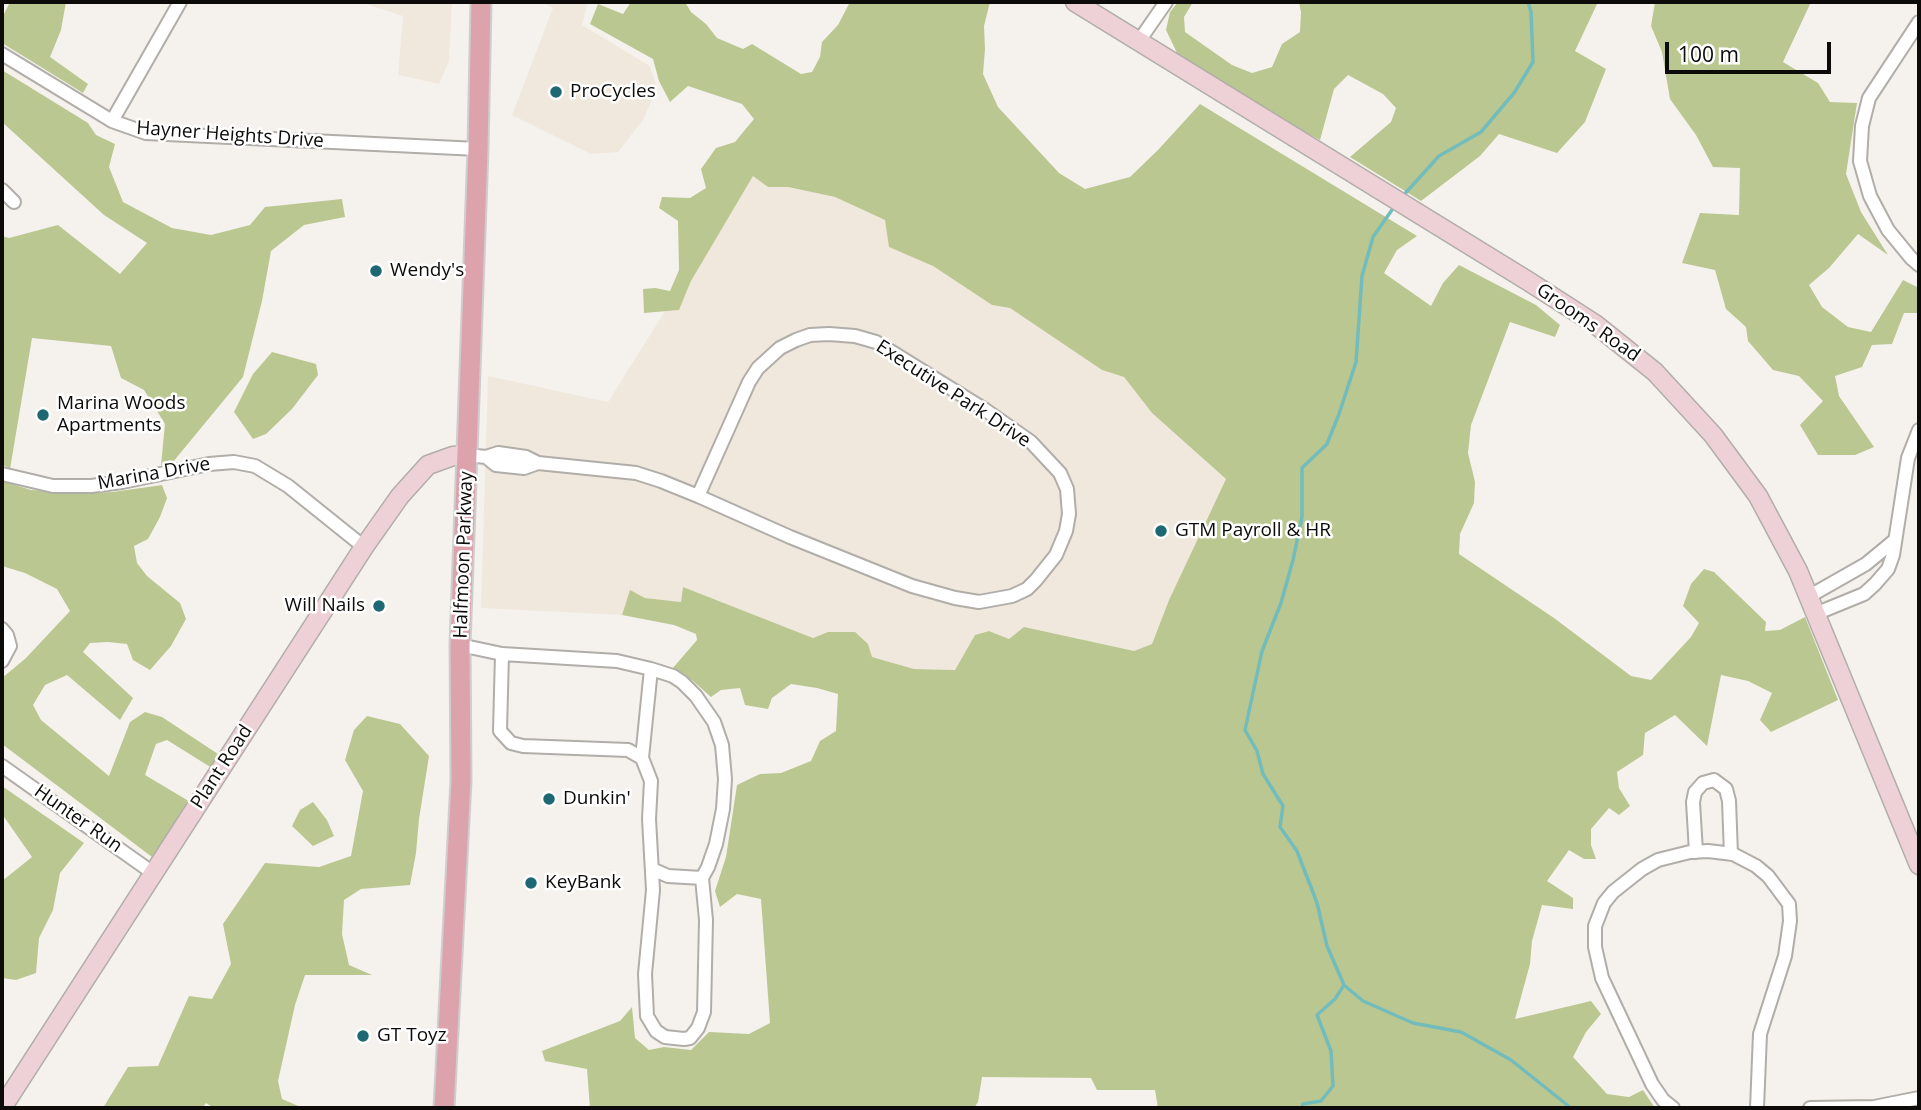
<!DOCTYPE html>
<html>
<head>
<meta charset="utf-8">
<style>
	body { margin:0 }
	#map { position:relative; width:1921px; height:1110px; overflow:hidden; background:#f5f2ed; font-family:"Open Sans",sans-serif }
	canvas { display:block }
	.frame { position:absolute; inset:0; border:4px solid #0c0b0a; pointer-events:none }
	.scale { position:absolute; left:1665px; top:42px; width:166px; height:32px; box-sizing:border-box; border:4px solid #0c0b0a; border-top:0; padding-left:9px; font-size:21px; line-height:24px; white-space:nowrap; color:#0c0b0a; -webkit-text-stroke:5px #fff; paint-order:stroke }
</style>
</head>
<body>
<div id="map">
<canvas width="1921" height="1110"></canvas>
<div class="frame"></div>
<div class="scale">100 m</div>
</div>
<script>
const ctx = document.querySelector('canvas').getContext('2d');
ctx.lineJoin = 'round';
function fillPath(path, color) {
  ctx.fillStyle = color;
  ctx.fill(path, 'evenodd');
}
function poly(rows) {
  const path = new Path2D();
  for (const r of rows) {
    path.moveTo(r[0], r[1]);
    for (let i = 2; i < r.length; i += 2) path.lineTo(r[i], r[i + 1]);
  }
  return path;
}
function trace(path, color, width, dash) {
  ctx.strokeStyle = color;
  ctx.lineWidth = width;
  ctx.lineCap = dash ? 'butt' : 'round';
  ctx.setLineDash(dash || []);
  ctx.stroke(path);
}
function label(font, color, halo, rows, align = 'center') {
  ctx.font = font + ' "Open Sans",sans-serif';
  ctx.lineWidth = 5;
  ctx.setLineDash([]);
  ctx.textBaseline = 'middle';
  ctx.strokeStyle = halo;
  ctx.fillStyle = color;
  for (const [text, x, y, turn = 0] of rows) {
    ctx.save();
    ctx.translate(x, y);
    ctx.rotate((+turn || 0) * Math.PI / 180);
    ctx.textAlign = isNaN(turn) ? turn : align;
    if (halo) ctx.strokeText(text, 0, 0);
    ctx.fillText(text, 0, 0);
    ctx.restore();
  }
}
fillPath(poly([
	[359,2,452,2,449,61,439,84,398,75,403,16],
	[540,2,588,2,582,25,650,66,657,88,643,120,618,152,591,154,512,115,553,8],
	[753,175,768,187,788,187,835,197,885,220,914,256,933,266,992,305,1010,308,1102,370,1124,377,1152,413,1226,479,1169,600,1152,644,1134,651,1092,643,1009,639,989,631,975,635,955,670,914,669,872,657,868,644,828,632,813,638,683,587,681,602,645,598,630,591,622,615,481,608,488,376,608,402,665,311,679,310,691,281]
]), '#f0e8dc');
fillPath(poly([
	[10,2,66,2,61,30,50,57,88,84,83,93,2,43,2,18],
	[631,2,685,2,691,12,706,24,717,38,743,49,752,44,801,74,812,72,820,57,822,42,838,25,850,2,990,2,984,26,985,49,983,74,998,107,1059,173,1085,189,1130,177,1158,150,1200,104,1417,236,1397,250,1384,273,1431,306,1443,283,1459,265,1536,305,1560,325,1555,337,1510,322,1471,425,1468,453,1475,482,1474,503,1460,534,1459,554,1554,618,1631,676,1651,680,1691,637,1699,623,1683,606,1691,584,1704,569,1714,572,1766,622,1765,631,1780,630,1805,617,1838,700,1771,732,1760,720,1772,693,1748,681,1721,675,1707,746,1675,715,1645,733,1643,755,1617,772,1619,788,1630,806,1619,815,1609,808,1591,829,1591,845,1596,859,1584,859,1569,850,1547,881,1573,898,1573,909,1542,905,1532,941,1530,964,1515,1019,1591,1001,1601,1014,1586,1032,1573,1057,1607,1094,1629,1097,1643,1090,1655,1108,1158,1108,1155,1090,1097,1090,1091,1078,982,1077,978,1102,974,1108,590,1108,587,1069,545,1061,542,1051,620,1021,632,1007,635,1038,649,1050,664,1047,691,1050,709,1032,749,1034,770,1023,761,899,737,894,720,907,715,891,726,857,737,785,760,774,781,773,811,761,820,741,836,731,838,694,817,688,791,684,772,698,768,709,745,705,740,688,721,690,711,697,693,681,672,669,697,640,696,634,674,625,622,615,630,590,645,598,681,602,683,587,813,638,828,632,855,632,868,644,872,657,914,669,955,670,975,635,989,631,1009,639,1024,627,1134,651,1152,644,1169,600,1226,479,1152,413,1124,377,1102,370,1010,308,992,305,933,266,889,247,885,220,835,197,788,187,768,187,753,176,691,281,679,310,644,313,643,289,655,288,670,291,679,270,678,221,659,208,662,197,690,198,706,188,701,169,716,148,735,142,754,119,742,104,688,86,670,102,659,81,653,59,590,24,598,4,623,14],
	[1178,2,1193,2,1184,17,1185,32,1232,65,1252,73,1272,67,1282,44,1300,32,1301,12,1299,2,1598,2,1575,51,1606,69,1585,122,1557,153,1499,134,1480,156,1421,201,1350,157,1391,122,1396,108,1383,94,1348,75,1334,89,1320,140,1282,120,1178,55,1166,30,1170,12],
	[1655,2,1811,2,1783,62,1818,83,1830,102,1857,103,1846,174,1861,212,1888,255,1858,234,1829,268,1809,285,1822,307,1848,327,1871,332,1903,280,1919,288,1919,313,1904,313,1892,344,1872,345,1862,367,1835,376,1839,396,1874,447,1855,455,1818,455,1800,425,1823,401,1799,376,1773,370,1748,341,1746,327,1726,309,1715,270,1682,263,1700,213,1739,215,1740,168,1713,167,1696,135,1670,99,1662,52,1651,26],
	[2,70,88,123,96,135,115,144,109,167,123,202,172,228,211,235,250,225,265,207,342,199,345,217,304,225,271,251,262,301,243,377,173,462,161,465,165,424,144,390,121,378,111,346,32,338,10,469,2,464,2,236,9,238,58,225,120,274,147,243,104,215,2,122],
	[272,352,316,364,318,375,292,409,266,434,253,439,234,412,253,374],
	[2,481,31,490,83,493,113,492,162,485,167,498,160,517,148,539,134,546,137,563,147,576,180,603,186,619,171,646,150,670,133,660,127,644,108,642,90,643,83,652,133,698,120,720,67,675,45,685,33,705,41,720,109,776,130,722,145,712,162,717,221,756,212,768,167,740,156,744,145,775,192,803,156,860,2,744,2,678,26,658,70,611,57,589,25,573,2,566],
	[367,716,400,724,429,756,419,819,416,853,410,885,361,889,344,900,342,934,349,965,372,975,305,975,295,1005,278,1081,282,1099,303,1108,214,1108,206,1103,202,1108,103,1108,128,1067,158,1066,189,996,212,999,231,964,223,924,265,863,319,867,351,856,363,791,345,760,354,730],
	[2,786,84,843,60,873,53,910,39,938,36,973,16,980,2,978,2,881,32,857,2,814],
	[313,802,327,820,334,836,313,846,292,826,300,810]
]), '#bbc791');
trace(poly([
	[1401,198,1439,156,1481,132,1514,93,1533,62,1531,12,1528,2],
	[1344,985,1363,1001,1413,1023,1461,1032,1511,1060,1571,1108],
	[1302,1108,1303,1104,1321,1101,1333,1086,1331,1051,1317,1015,1335,999,1344,985,1327,946,1317,903,1297,851,1280,827,1283,806,1263,774,1257,751,1245,730,1262,651,1281,603,1293,560,1302,517,1302,468,1327,444,1339,414,1356,362,1362,276,1373,237,1394,207]
]), '#73bcbc', 3.5);
const street = poly([
	[1919,22,1869,98,1862,126,1860,161,1870,196,1888,230,1911,258,1919,265],
	[1139,41,1166,2],
	[2,54,112,121,146,133,478,149],
	[112,121,180,2],
	[2,190,14,202],
	[829,334,855,336,876,342,984,409,1031,442,1060,473,1067,489,1069,514,1066,531,1056,555,1036,580,1027,589,1012,596,979,602,955,598,912,586,790,537,698,496,749,382,758,368,780,348,796,340,810,335,829,334],
	[467,455,486,457,498,453,526,457,538,463,636,473,661,481,698,496],
	[486,457,496,465,524,468,538,463],
	[2,474,53,486,91,486,122,482,209,464,234,462,255,466,288,486,364,547],
	[1808,597,1866,564,1895,540],
	[1815,614,1864,594,1875,584,1888,569,1893,555,1908,458,1919,430],
	[2,629,7,635,10,646,2,661],
	[460,645,502,654,617,661,651,669,673,676,682,682,696,696,714,722,722,745,725,779,723,809,716,844,708,867,702,878,706,920,704,1012,698,1028,690,1038,684,1039,665,1037,656,1031,647,1016,645,974,653,890,649,819,651,781,642,758,651,669],
	[502,654,500,731,511,743,523,746,628,750,642,758],
	[2,766,153,873],
	[1696,852,1693,802,1695,792,1703,783,1714,780,1726,789,1729,801,1731,854],
	[652,869,668,876,702,878],
	[1673,1108,1663,1100,1652,1084,1602,978,1595,947,1595,926,1604,903,1613,892,1642,869,1658,860,1690,852,1708,851,1733,854,1756,866,1768,876,1789,904,1790,921,1785,956,1760,1034,1757,1108],
	[1810,1108,1874,1107,1919,1098]
]);
const secondary = poly([
	[1075,2,1528,281,1595,324,1655,372,1713,435,1758,496,1798,571,1919,865],
	[2,1108,364,547,400,496,428,465,453,456,467,455]
]);
const primary = poly([
	[444,1108,461,781,460,645,478,149,481,2]
]);
trace(street, '#b1ada9', 16);
trace(secondary, '#b1ada9', 21);
trace(primary, '#cecece', 23);
trace(street, '#fff', 12);
trace(secondary, '#eed1d6', 18);
trace(primary, '#dca3ac', 19);
for (const [x, y, r, color] of [
	[556,92,7,"#1e6873"],
	[376,271,7,"#1e6873"],
	[43,415,7,"#1e6873"],
	[1161,531,7,"#1e6873"],
	[379,606,7,"#1e6873"],
	[549,799,7,"#1e6873"],
	[531,883,7,"#1e6873"],
	[363,1036,7,"#1e6873"]
]) {
  const dot = new Path2D();
  dot.arc(x, y, r, 0, 2 * Math.PI);
  ctx.fillStyle = color;
  ctx.fill(dot);
  trace(dot, '#fff', 2.5);
}
label('19px', '#0c0b0a', '#fff', [
	["ProCycles",570,92],
	["Wendy's",390,271],
	["Marina Woods",57,404],
	["Apartments",57,426],
	["GTM Payroll & HR",1175,531],
	["Will Nails",365,606,"right"],
	["Dunkin'",563,799],
	["KeyBank",545,883],
	["GT Toyz",377,1036]
], 'left');
label('19px', '#0c0b0a', '#fff', [
	["Hayner Heights Drive",230,135,4],
	["Grooms Road",1588,323,35],
	["Executive Park Drive",953,394,33],
	["Marina Drive",154,474,-10],
	["Halfmoon Parkway",464,555,-88],
	["Plant Road",222,767,-57],
	["Hunter Run",78,819,35]
]);
</script>
</body>
</html>
